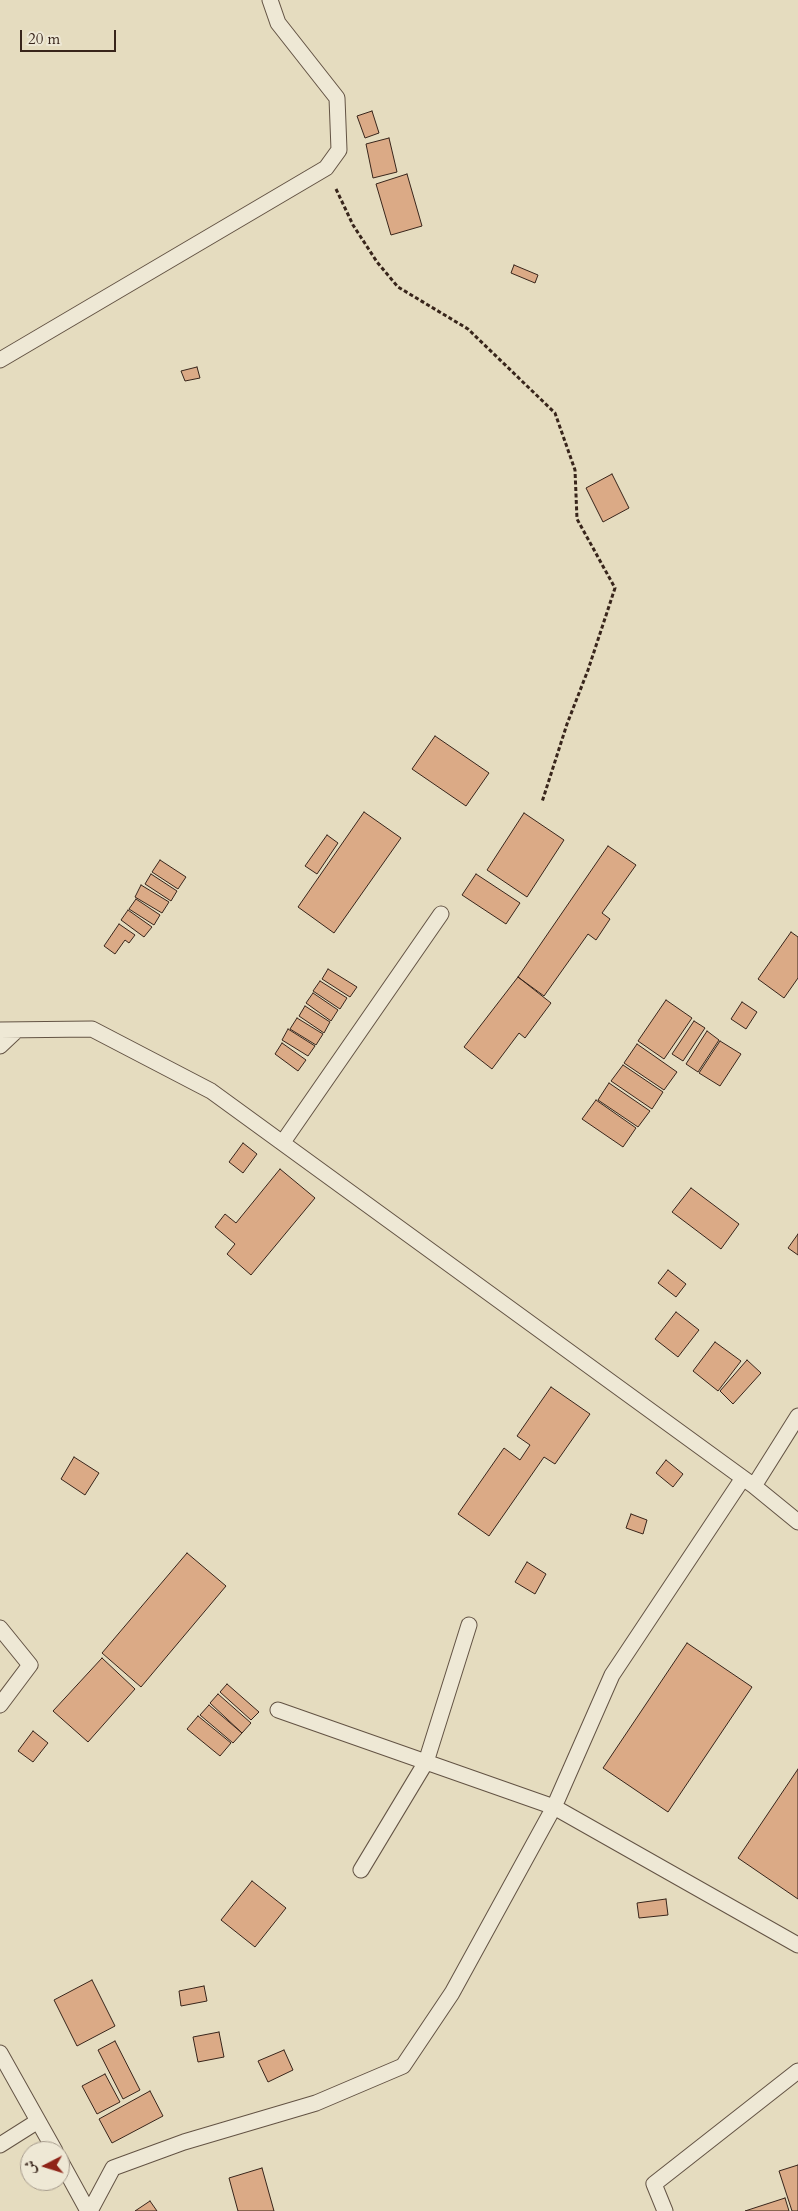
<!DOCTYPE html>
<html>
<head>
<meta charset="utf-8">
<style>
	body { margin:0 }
	#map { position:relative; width:798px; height:2211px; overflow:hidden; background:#e5dcbf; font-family:Cardo,Amiri,serif }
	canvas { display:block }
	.north { position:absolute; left:20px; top:2141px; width:50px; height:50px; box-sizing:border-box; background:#eee8d5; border:1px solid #a59a8b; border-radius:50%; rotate:265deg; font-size:14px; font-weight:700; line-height:20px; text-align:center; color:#38251b }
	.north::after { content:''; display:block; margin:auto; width:18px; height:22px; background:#8f2418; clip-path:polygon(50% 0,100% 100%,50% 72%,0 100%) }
	.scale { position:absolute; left:20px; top:30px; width:96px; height:22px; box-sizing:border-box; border:2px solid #38251b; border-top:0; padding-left:6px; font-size:15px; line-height:18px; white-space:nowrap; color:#38251b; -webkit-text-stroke:4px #eee8d5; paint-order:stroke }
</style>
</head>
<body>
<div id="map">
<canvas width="798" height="2211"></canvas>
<div class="north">ش</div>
<div class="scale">20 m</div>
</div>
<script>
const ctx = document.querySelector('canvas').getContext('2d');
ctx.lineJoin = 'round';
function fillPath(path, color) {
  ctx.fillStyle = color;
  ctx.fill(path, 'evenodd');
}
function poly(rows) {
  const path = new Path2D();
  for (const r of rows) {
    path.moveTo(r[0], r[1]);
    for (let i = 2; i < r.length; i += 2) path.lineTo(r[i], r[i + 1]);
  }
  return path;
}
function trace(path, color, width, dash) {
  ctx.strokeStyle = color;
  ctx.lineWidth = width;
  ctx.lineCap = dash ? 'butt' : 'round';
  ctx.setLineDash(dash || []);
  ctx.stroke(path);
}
const building = poly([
	[372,111,379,133,365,138,357,116,372,111],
	[389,138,397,172,373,178,366,144,389,138],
	[407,174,422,226,391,235,376,184,407,174],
	[514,265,538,275,535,283,511,273,514,265],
	[197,367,200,378,185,381,181,371,197,367],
	[612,474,629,508,603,522,586,488,612,474],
	[435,736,489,773,466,806,412,769,435,736],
	[364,812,401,838,334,933,298,907,364,812],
	[524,813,564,840,527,897,487,870,524,813],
	[327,835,338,843,317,874,305,866,327,835],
	[608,846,636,865,602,913,610,919,596,940,588,934,544,996,518,977,608,846],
	[160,860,186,877,178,889,152,872,160,860],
	[151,874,177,891,171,901,145,884,151,874],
	[476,874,520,903,506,924,462,895,476,874],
	[141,885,169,902,162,913,135,897,141,885],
	[136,899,160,915,154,925,129,909,136,899],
	[128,910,152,927,144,937,121,920,128,910],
	[119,924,135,935,129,943,125,940,115,954,104,946,119,924],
	[791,932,798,937,798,978,784,998,758,979,791,932],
	[328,969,357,987,350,997,322,979,328,969],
	[518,977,551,1003,525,1038,519,1033,492,1069,464,1047,518,977],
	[320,981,347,998,340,1009,313,991,320,981],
	[313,993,338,1010,331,1021,306,1003,313,993],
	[666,1000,692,1018,664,1059,638,1041,666,1000],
	[742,1002,757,1012,746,1029,731,1019,742,1002],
	[305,1006,330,1022,324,1033,299,1016,305,1006],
	[297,1018,323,1034,316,1045,290,1029,297,1018],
	[694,1021,705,1028,683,1061,672,1054,694,1021],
	[288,1029,315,1046,308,1056,282,1040,288,1029],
	[707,1031,719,1040,698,1072,686,1064,707,1031],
	[720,1041,741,1054,720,1086,699,1073,720,1041],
	[282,1043,306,1060,298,1071,275,1054,282,1043],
	[637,1044,677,1072,664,1090,624,1063,637,1044],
	[623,1065,663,1092,652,1109,611,1081,623,1065],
	[609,1083,650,1111,638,1127,598,1100,609,1083],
	[596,1100,636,1128,623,1147,582,1119,596,1100],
	[243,1143,257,1154,243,1173,229,1162,243,1143],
	[280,1169,315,1198,251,1275,227,1254,235,1244,215,1227,225,1214,236,1223,280,1169],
	[691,1188,739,1224,721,1249,672,1212,691,1188],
	[798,1234,798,1255,788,1248,798,1234],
	[668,1270,686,1284,676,1297,658,1283,668,1270],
	[676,1312,699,1330,678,1357,655,1339,676,1312],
	[715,1342,741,1361,718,1391,693,1371,715,1342],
	[747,1360,761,1373,733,1404,720,1391,747,1360],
	[551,1387,590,1414,555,1464,544,1457,489,1536,458,1514,504,1448,520,1460,530,1445,517,1436,551,1387],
	[74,1457,99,1473,85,1495,61,1479,74,1457],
	[666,1460,683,1474,673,1487,656,1473,666,1460],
	[631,1514,647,1520,643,1534,626,1528,631,1514],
	[187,1553,226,1586,141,1687,102,1653,187,1553],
	[527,1562,546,1574,535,1594,515,1582,527,1562],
	[687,1643,752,1687,668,1812,603,1768,687,1643],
	[102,1658,135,1689,88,1742,53,1711,102,1658],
	[227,1684,259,1712,251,1720,220,1692,227,1684],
	[218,1694,251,1723,242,1733,210,1703,218,1694],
	[209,1705,242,1733,233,1743,200,1715,209,1705],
	[198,1716,231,1743,220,1756,187,1729,198,1716],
	[33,1731,48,1743,33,1762,18,1751,33,1731],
	[798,1769,798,1899,738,1858,798,1769],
	[252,1881,286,1908,255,1947,221,1920,252,1881],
	[666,1899,668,1915,639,1918,637,1903,666,1899],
	[92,1980,115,2026,77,2046,54,2000,92,1980],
	[204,1986,207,2001,181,2006,179,1991,204,1986],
	[219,2032,224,2057,198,2062,193,2037,219,2032],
	[115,2041,140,2090,123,2099,98,2050,115,2041],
	[284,2050,293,2070,268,2082,258,2061,284,2050],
	[105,2074,120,2102,97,2114,82,2086,105,2074],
	[150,2091,163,2116,112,2143,99,2119,150,2091],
	[798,2165,798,2211,792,2211,779,2171,798,2165],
	[262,2168,274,2211,238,2211,229,2178,262,2168],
	[785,2198,789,2211,745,2211,785,2198],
	[150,2201,157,2211,135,2211,150,2201]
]);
fillPath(building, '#dbaa86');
trace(building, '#38251b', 1);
const lane = poly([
	[0,360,326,168,339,150,337,98,278,23,270,0],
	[0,1030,92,1029,211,1091,754,1486,798,1522],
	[0,1046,17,1030],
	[283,1142,441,914],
	[754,1486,798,1416],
	[0,1628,30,1665,0,1705],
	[278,1710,554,1807,798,1945],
	[361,1870,426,1762,469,1625],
	[0,2053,55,2151],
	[0,2145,38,2121],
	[60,2160,88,2211],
	[90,2211,113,2168,184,2142,316,2103,403,2066,452,1993,554,1807,612,1675,743,1478],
	[665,2211,654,2184,798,2071]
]);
trace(lane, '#635344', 17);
trace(poly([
	[336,189,353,225,377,262,398,287,468,329,555,413,575,470,577,519,615,588,588,670,567,724,542,802]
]), '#38251b', 3, [4, 2.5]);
trace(lane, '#eee8d5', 15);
</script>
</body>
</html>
